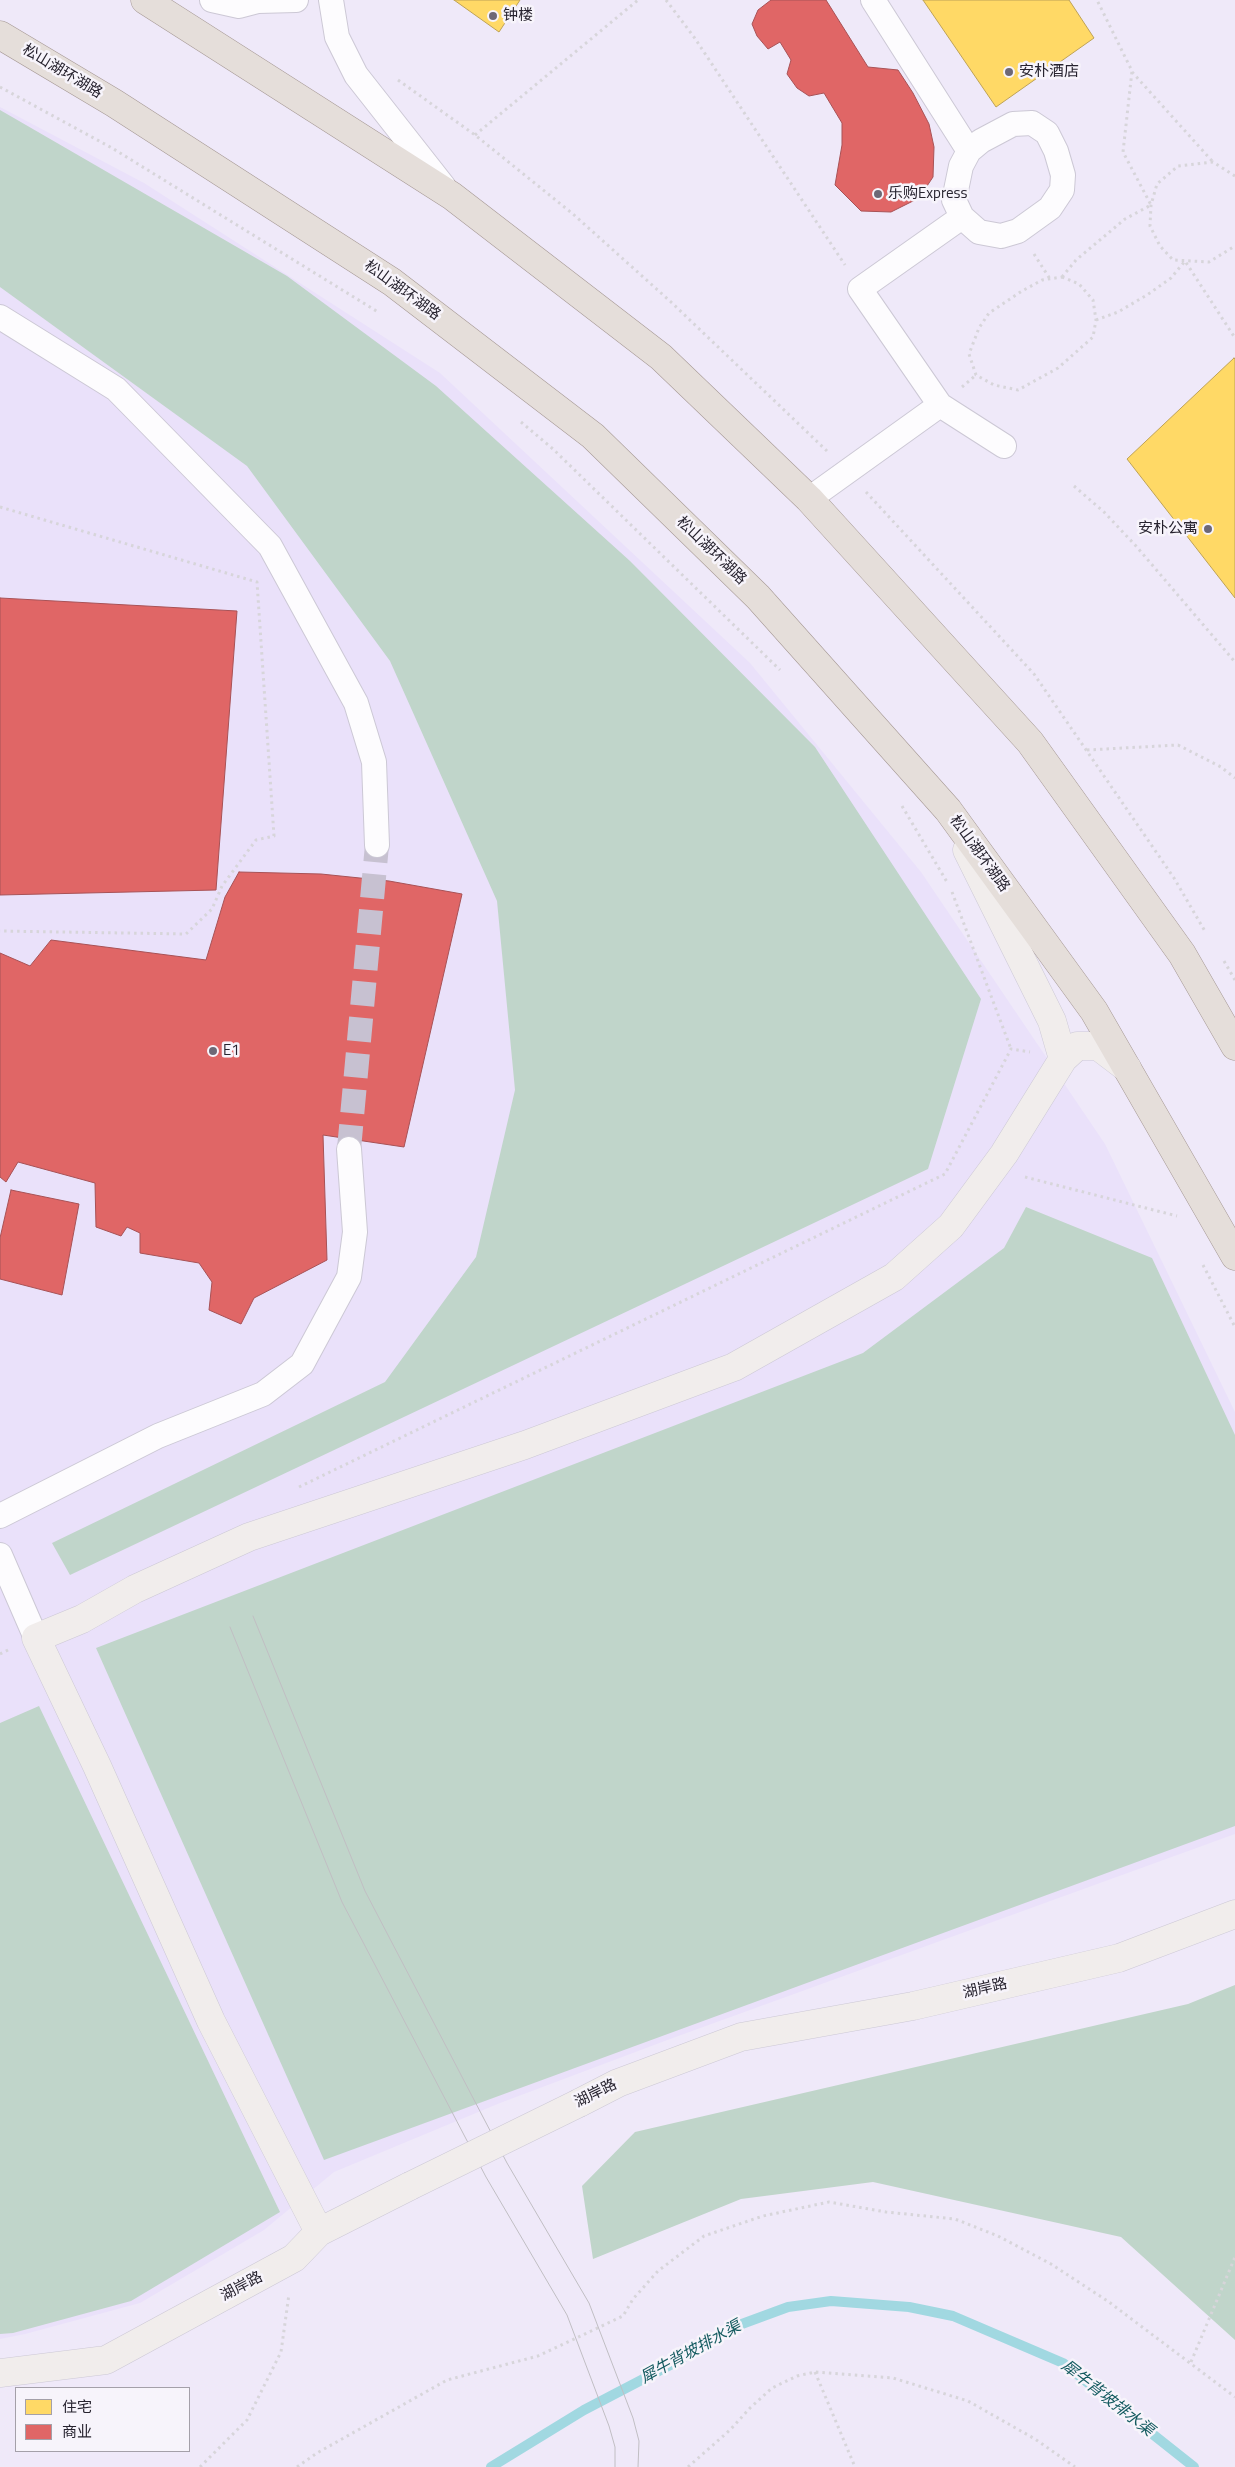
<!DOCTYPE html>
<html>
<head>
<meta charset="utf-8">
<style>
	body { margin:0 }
	#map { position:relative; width:1235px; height:2467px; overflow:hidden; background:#efe9f9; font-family:"Titillium Web","Noto Sans SC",sans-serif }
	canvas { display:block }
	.legend { position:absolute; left:15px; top:2387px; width:175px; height:65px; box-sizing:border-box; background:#f7f4fb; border:1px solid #a4a0a9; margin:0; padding:6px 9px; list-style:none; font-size:15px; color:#27232f }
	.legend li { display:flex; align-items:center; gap:10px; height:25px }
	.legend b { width:25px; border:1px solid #a4a0a9 }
</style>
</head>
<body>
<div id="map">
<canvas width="1235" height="2467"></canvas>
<ul class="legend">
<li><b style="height:14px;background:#ffd966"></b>住宅</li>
<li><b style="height:14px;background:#e06666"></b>商业</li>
</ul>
</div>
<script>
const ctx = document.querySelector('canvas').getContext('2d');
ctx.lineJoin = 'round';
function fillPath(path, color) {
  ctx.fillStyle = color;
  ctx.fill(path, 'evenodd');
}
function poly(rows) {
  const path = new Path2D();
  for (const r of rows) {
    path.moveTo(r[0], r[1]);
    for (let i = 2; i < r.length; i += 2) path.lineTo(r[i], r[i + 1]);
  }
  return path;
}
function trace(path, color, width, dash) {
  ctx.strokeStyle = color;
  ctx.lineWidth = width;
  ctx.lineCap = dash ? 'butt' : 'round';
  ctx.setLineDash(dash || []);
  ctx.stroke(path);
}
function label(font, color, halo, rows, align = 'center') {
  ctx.font = font + ' "Titillium Web","Noto Sans SC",sans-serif';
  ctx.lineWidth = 5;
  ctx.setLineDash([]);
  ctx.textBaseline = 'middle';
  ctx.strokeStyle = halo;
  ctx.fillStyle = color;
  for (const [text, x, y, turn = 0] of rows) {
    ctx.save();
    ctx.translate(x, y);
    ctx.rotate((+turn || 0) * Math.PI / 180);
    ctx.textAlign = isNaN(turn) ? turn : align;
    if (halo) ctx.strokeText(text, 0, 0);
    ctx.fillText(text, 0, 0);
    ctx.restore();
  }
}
fillPath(poly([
	[0,107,144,183,440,373,750,663,921,872,1105,1144,1235,1412,1235,1834,670,2039,500,2103,334,2172,264,2230,140,2303,25,2334,0,2339]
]), '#eae1fa');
fillPath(poly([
	[0,110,287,276,436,386,630,561,815,747,981,999,928,1169,70,1575,52,1543,385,1382,476,1257,515,1090,497,901,390,661,247,466,0,287],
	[1026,1207,1152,1258,1235,1435,1235,1826,324,2160,96,1648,863,1353,1004,1248],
	[39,1706,280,2212,131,2301,13,2333,0,2334,0,1723],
	[1235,1985,1235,2340,1121,2237,873,2182,741,2199,593,2259,582,2186,635,2132,1188,2004]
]), '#c0d5ca');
const homes = poly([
	[454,0,520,0,499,32,454,0],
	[923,0,1069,0,1094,38,996,107,923,0],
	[1234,358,1235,359,1235,598,1127,459,1234,358]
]);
fillPath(homes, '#ffd966');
trace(homes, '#bea256', 1);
const shops = poly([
	[771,0,826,0,868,67,898,70,913,93,929,124,934,147,933,177,919,198,891,212,861,211,835,185,842,145,842,123,824,93,809,96,797,88,787,74,791,60,780,42,768,49,757,36,752,24,758,10,771,0],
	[0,598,237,611,216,890,0,895,0,598],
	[239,872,321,874,389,881,462,894,404,1147,323,1135,327,1260,254,1298,241,1324,209,1310,212,1282,199,1263,140,1253,140,1233,127,1227,121,1236,96,1227,95,1183,18,1162,6,1182,0,1177,0,953,30,966,51,940,206,960,225,897,239,872],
	[11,1190,79,1204,62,1295,0,1279,0,1238,11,1190]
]);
fillPath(shops, '#e06666');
trace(shops, '#a85256', 1);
trace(poly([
	[491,2467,584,2410,674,2363,731,2328,788,2307,831,2301,909,2307,953,2316,1063,2363,1194,2467]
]), '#a1d8e1', 10);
trace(poly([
	[349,1149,377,845]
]), '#c7c1d1', 24, [24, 12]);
const street = poly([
	[212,0,239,6,258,1,296,0],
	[331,0,337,37,356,75,444,187],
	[873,0,969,151],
	[1032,123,1047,133,1056,151,1063,175,1062,190,1050,208,1018,231,1001,236,979,232,962,217,954,200,961,166,969,151,981,141,1013,124,1032,123],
	[0,317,116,389,270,546,356,703,374,762,377,845],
	[940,405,1004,446],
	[809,499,940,405,860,289,962,217],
	[0,1516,158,1436,263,1394,302,1364,349,1277,355,1232,349,1149],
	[0,1555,36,1638]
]);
const secondary = poly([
	[967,850,1052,1021,1063,1059],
	[579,2103,618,2083,741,2037,913,2006,1119,1958,1235,1914],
	[319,2232,211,2021,97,1766,36,1638,82,1619,135,1589,249,1537,525,1445,734,1367,894,1277,951,1226,1004,1154,1063,1059,1077,1046,1098,1046,1127,1068],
	[0,2373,106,2360,294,2258,319,2232,410,2186]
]);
const primary = poly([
	[145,0,452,196,661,357,809,499,1030,742,1182,954,1235,1046],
	[0,35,114,103,392,282,593,436,758,597,948,810,1094,1011,1235,1256]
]);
trace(street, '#ccc8d5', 26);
trace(secondary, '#ccc8d5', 29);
trace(primary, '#a59894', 29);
trace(poly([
	[666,0,694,37,845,265],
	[1132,72,1213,162],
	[398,80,475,135,573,214,671,302,827,451],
	[0,87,112,148,378,312],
	[475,135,638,0],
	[1235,176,1213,162,1178,166,1157,184,1151,205,1150,226,1160,246,1173,260,1209,262,1235,246],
	[1034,254,1050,279],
	[1062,277,1079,284,1093,300,1096,320,1093,337,1058,368,1018,390,994,385,976,375,969,354,979,328,989,313,1022,291,1042,280,1062,277],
	[1062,277,1076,260,1125,219,1151,205,1123,152,1132,71,1097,0],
	[1096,320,1118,312,1147,295,1171,278,1185,261,1235,338],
	[962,387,976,375],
	[521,422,553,449,780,670],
	[1074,486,1104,512,1136,546,1235,662],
	[866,492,1034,674,1174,878,1206,933],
	[0,507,257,582,274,836,256,840,222,886,212,909,186,934,0,931],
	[1087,750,1178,745,1221,767,1235,778],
	[902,806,947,882],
	[952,892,1011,1049],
	[1224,961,1235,980],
	[1025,1177,1177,1216],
	[1203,1265,1235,1327],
	[299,1487,945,1174,1011,1049,1030,1052],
	[0,1654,10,1649],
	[1191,2362,1235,2257],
	[815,2372,855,2467],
	[200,2467,247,2420,281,2352,289,2294],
	[297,2467,317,2453,447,2380,538,2356,623,2316,633,2299,658,2271,704,2236,763,2216,829,2202,886,2212,955,2219,998,2236,1051,2264,1109,2302,1235,2397],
	[688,2467,730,2430,750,2408,772,2388,797,2376,815,2372,893,2378,968,2401,1035,2439,1075,2467]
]), '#d7d5da', 3, [2.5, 4]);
trace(street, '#fdfcfe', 24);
trace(secondary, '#f1edec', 28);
trace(primary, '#e5deda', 28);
trace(poly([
	[253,1616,365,1891,507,2163,589,2303,633,2418,639,2441,638,2467],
	[230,1627,342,1902,486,2177,567,2315,609,2426,615,2447,615,2467]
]), '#c0bec3', 1);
const secondaryBridge = poly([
	[410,2186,579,2103]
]);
trace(secondaryBridge, '#ccc8d5', 29, []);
trace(secondaryBridge, '#f1edec', 28);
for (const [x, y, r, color] of [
	[493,16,5,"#6d6876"],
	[1009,72,5,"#6d6876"],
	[878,194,5,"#6d6876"],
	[1208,529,5,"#6d6876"],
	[213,1051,5,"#6d6876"]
]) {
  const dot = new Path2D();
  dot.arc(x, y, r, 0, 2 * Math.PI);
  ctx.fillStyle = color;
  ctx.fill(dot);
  trace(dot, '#f7f4fb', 2);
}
label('15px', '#27232f', '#f7f4fb', [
	["钟楼",503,16],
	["安朴酒店",1019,72],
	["乐购Express",888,194],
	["安朴公寓",1198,529,"right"],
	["E1",223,1051]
], 'left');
label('15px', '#27232f', '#f7f4fb', [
	["松山湖环湖路",62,72,31],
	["松山湖环湖路",402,291,36],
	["松山湖环湖路",711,551,44],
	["松山湖环湖路",979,854,54],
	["湖岸路",985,1989,-13],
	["湖岸路",596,2094,-26],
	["湖岸路",242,2287,-28]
]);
label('italic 16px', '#135a5f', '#f7f4fb', [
	["犀牛背坡排水渠",691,2353,-29],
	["犀牛背坡排水渠",1107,2399,38]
]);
</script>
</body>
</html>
